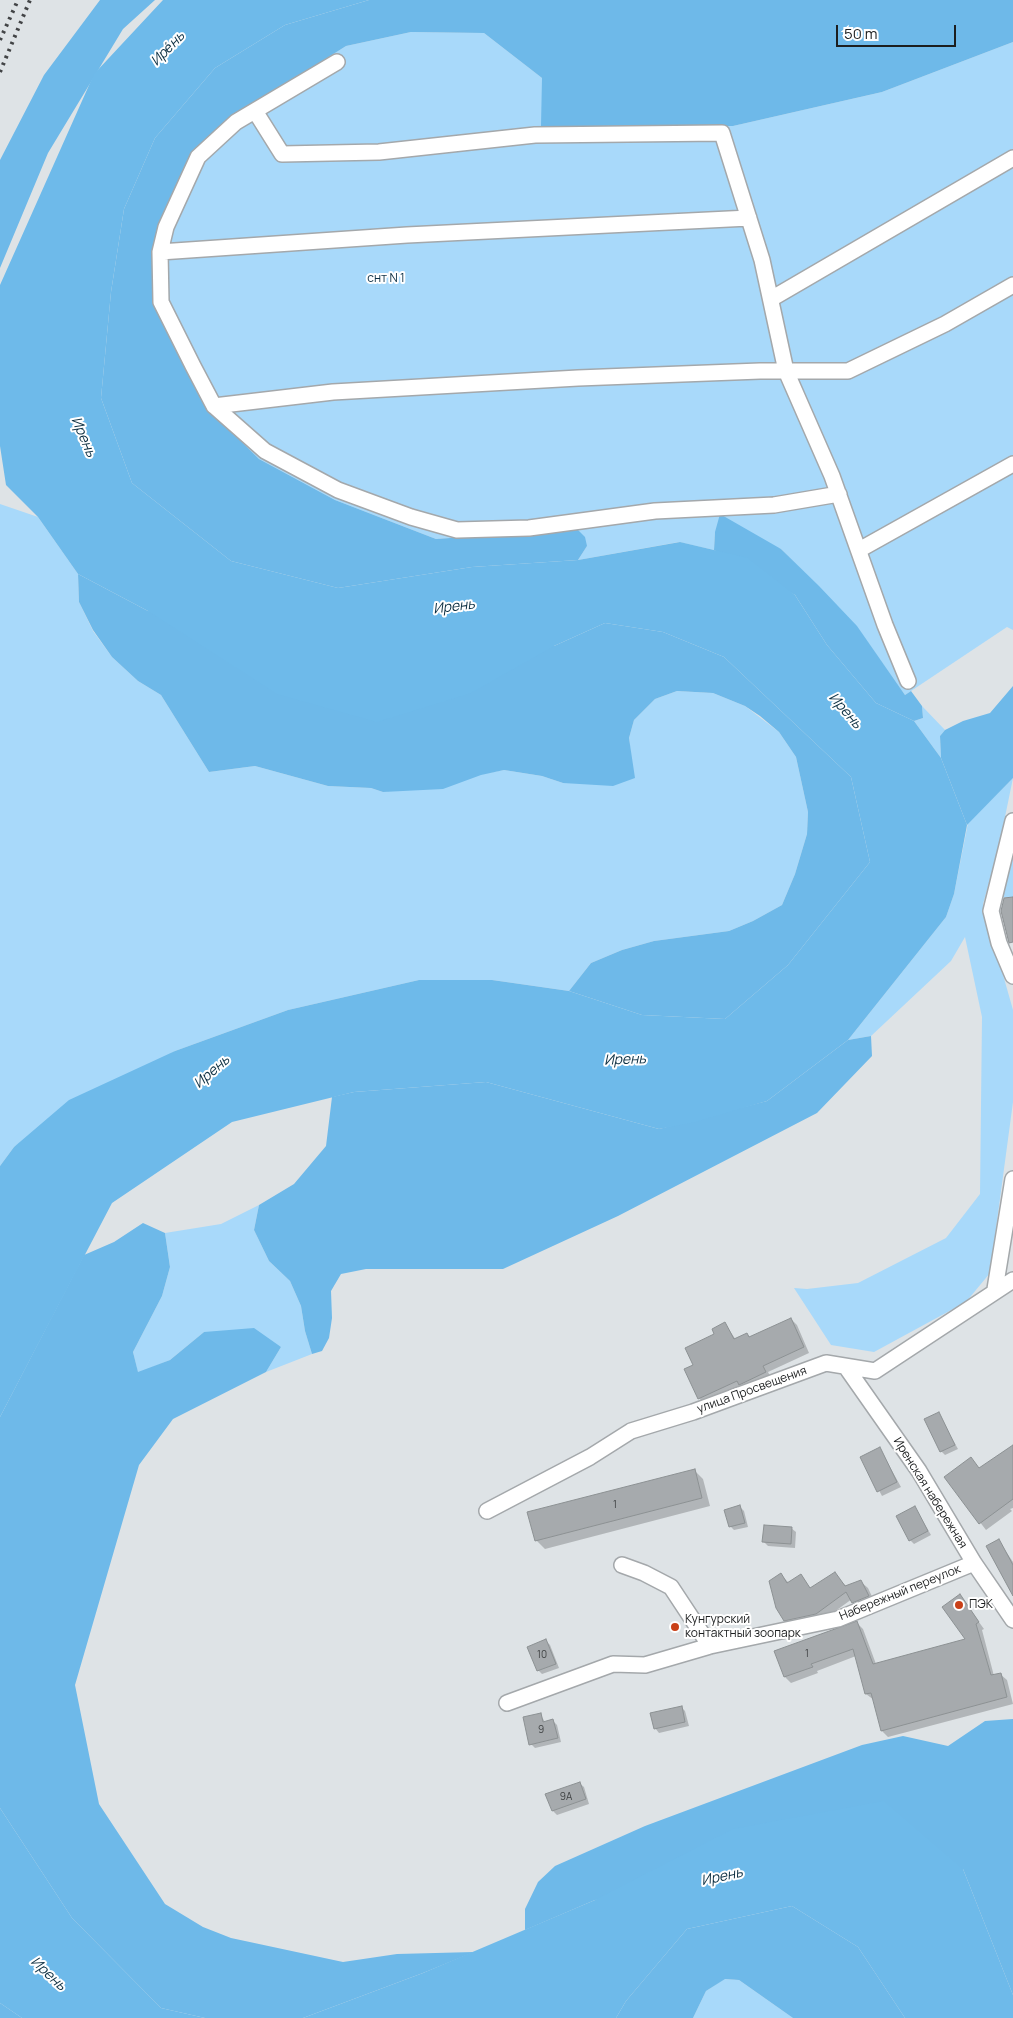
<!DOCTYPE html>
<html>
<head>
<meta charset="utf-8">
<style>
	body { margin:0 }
	#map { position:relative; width:1013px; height:2018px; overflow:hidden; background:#dee3e6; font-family:Manrope,sans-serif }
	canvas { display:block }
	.scale { position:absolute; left:836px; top:25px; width:120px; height:22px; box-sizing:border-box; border:2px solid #1c1e1f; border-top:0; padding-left:6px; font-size:15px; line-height:18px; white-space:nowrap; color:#1c1e1f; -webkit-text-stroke:4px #fff; paint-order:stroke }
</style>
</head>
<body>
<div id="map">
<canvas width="1013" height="2018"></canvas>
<div class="scale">50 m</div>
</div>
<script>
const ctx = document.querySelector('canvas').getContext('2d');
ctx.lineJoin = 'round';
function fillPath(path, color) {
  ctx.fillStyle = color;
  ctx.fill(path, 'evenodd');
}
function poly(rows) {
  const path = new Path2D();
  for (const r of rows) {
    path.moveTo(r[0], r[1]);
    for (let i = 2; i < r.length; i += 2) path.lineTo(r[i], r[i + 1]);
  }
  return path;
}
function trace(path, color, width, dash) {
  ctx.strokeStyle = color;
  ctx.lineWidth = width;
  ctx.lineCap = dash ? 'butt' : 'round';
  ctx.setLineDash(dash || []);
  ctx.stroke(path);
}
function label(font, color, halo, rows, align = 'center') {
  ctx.font = font + ' Manrope,sans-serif';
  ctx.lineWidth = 4;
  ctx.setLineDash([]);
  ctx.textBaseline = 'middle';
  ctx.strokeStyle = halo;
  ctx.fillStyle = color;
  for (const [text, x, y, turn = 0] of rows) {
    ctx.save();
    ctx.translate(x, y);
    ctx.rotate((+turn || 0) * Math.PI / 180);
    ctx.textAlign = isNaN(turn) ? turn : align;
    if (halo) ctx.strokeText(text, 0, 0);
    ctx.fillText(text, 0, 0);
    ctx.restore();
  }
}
fillPath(poly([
	[411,32,484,33,542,78,542,126,733,126,882,92,1013,42,1013,630,1007,627,905,695,857,627,781,549,715,532,714,550,679,542,578,560,587,546,549,531,436,539,335,500,259,459,206,406,155,301,153,246,186,167,231,119,346,46],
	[0,504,38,517,78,574,79,602,93,631,112,657,138,681,161,695,209,772,255,766,328,786,371,788,383,792,504,770,542,776,563,783,631,756,629,738,634,720,655,699,677,691,713,693,745,706,779,732,796,757,808,812,807,834,795,874,782,905,753,921,729,931,654,941,622,950,591,963,569,991,492,980,419,980,288,1010,175,1051,14,1147,0,1166],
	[922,706,945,730,940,736,941,758,914,721,923,718],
	[1013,778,998,851,983,904,1013,1010,1013,1102,990,1273,966,1302,874,1352,831,1345,794,1288,807,1289,858,1283,946,1238,980,1194,982,1017,965,937,951,961,871,1036,848,1040,946,917,954,894,968,823],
	[1013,844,1013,897,998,898],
	[259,1205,254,1230,269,1261,290,1281,301,1306,305,1331,312,1354,266,1372,281,1347,204,1332,170,1360,138,1373,133,1352,162,1296,170,1267,165,1233,221,1224],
	[724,1979,739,1980,793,2018,693,2018,706,1991]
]), '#a8d9fa');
fillPath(poly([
	[100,0,155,0,123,29,48,153,0,268,0,160,44,75],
	[369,0,1013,0,1013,42,882,92,733,126,541,126,542,78,484,33,411,32,346,46,231,119,186,166,153,246,155,301,206,406,259,459,335,500,436,539,577,529,585,537,587,546,578,560,472,567,338,588,231,561,132,483,101,398,111,292,124,209,155,138,215,68,285,25],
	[720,514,781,549,819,586,857,626,905,695,911,691,922,706,923,718,914,721,876,703,827,645,795,595,714,550,715,532],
	[78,574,148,611,554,646,605,623,663,632,724,657,851,777,870,862,788,965,725,1019,642,1015,569,991,591,963,622,950,654,941,729,931,753,921,782,905,795,874,807,834,808,812,796,757,779,732,760,716,745,706,713,693,677,691,655,699,634,720,629,738,635,778,613,786,563,783,542,776,504,770,481,775,443,789,383,792,371,788,328,786,255,766,209,772,161,695,138,681,112,657,93,630,79,602],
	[1013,686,1013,778,967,825,941,758,940,736,945,730,963,721,990,713],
	[871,1036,872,1056,817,1113,618,1216,503,1269,366,1269,341,1274,331,1291,332,1318,329,1338,322,1351,312,1354,305,1331,301,1306,290,1281,269,1261,254,1230,259,1205,294,1184,326,1146,332,1097,354,1092,486,1082,659,1129,767,1101,848,1040],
	[143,1223,165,1233,170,1267,162,1296,133,1352,138,1372,170,1360,204,1332,254,1328,281,1347,266,1372,173,1419,139,1465,75,1685,99,1804,165,1904,203,1927,231,1938,343,1962,397,1954,474,1952,423,1973,303,2018,205,2018,161,2008,72,1918,0,1808,0,1417,84,1255,114,1242],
	[1013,1719,1013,1995,963,1869,595,1900,525,1930,525,1909,538,1882,555,1866,645,1826,862,1745,903,1736,948,1746,985,1721],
	[792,1906,858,1947,905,2018,793,2018,739,1980,725,1979,706,1991,693,2018,616,2018,626,2001,687,1929],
	[0,2003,22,2018,0,2018]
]), '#6eb9e9');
fillPath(poly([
	[163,0,369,0,285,25,215,68,155,138,124,209,111,292,101,398,132,483,231,561,338,588,472,567,578,560,680,542,748,558,795,595,827,645,876,703,914,721,941,758,967,825,954,894,946,917,848,1040,767,1101,695,1122,659,1129,486,1082,354,1092,232,1122,112,1203,0,1417,0,1166,14,1147,69,1100,175,1051,288,1010,419,980,492,980,569,991,642,1015,725,1019,788,965,870,862,851,777,724,657,663,632,605,623,554,646,471,693,377,722,277,694,148,611,78,574,38,517,6,485,0,446,0,285,94,74],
	[884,1801,963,1869,1013,1995,1013,2018,905,2018,858,1947,792,1906,687,1929,626,2001,616,2018,303,2018,423,1973,595,1900,733,1829],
	[0,1808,72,1918,161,2008,205,2018,22,2018,0,2003]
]), '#6ebaea');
fillPath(poly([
	[791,1319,797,1325,809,1353,768,1372,771,1378,705,1404,699,1398,695,1366,725,1324,736,1340,747,1334,751,1338],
	[938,1413,958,1449,945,1455,941,1451],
	[1013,1447,1013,1508,1010,1509,1012,1511,986,1530,946,1478,971,1459,980,1469],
	[880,1449,901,1487,882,1496,862,1458],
	[694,1470,703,1479,710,1506,545,1549,536,1540],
	[740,1507,744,1511,748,1527,734,1530,730,1526],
	[915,1508,931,1535,914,1544,910,1540],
	[791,1528,796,1532,795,1548,768,1546,764,1542],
	[999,1541,1013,1562,1013,1593],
	[835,1574,846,1586,861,1582,868,1588,875,1603,860,1609,852,1599,823,1620,792,1627,785,1620,781,1575,789,1583,801,1575,811,1589],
	[960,1596,984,1629,982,1630,994,1676,1000,1674,1007,1680,1013,1704,888,1737,882,1731,874,1700,866,1694,856,1656,817,1671,818,1673,791,1683,785,1677,776,1652,857,1623,863,1629,876,1664,967,1640],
	[546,1641,550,1645,559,1668,542,1674,538,1670],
	[681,1707,685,1711,689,1726,659,1733,655,1728],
	[540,1714,545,1722,553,1721,557,1725,561,1742,535,1748,531,1744],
	[579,1783,584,1787,589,1804,557,1815,553,1811]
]), '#0003');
const building = poly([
	[1013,897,1013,942,1009,943,1001,911,1004,898,1013,897],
	[791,1318,804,1347,763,1366,766,1372,739,1385,737,1381,698,1399,684,1369,693,1365,685,1348,714,1334,712,1329,725,1322,734,1339,747,1333,749,1337,791,1318],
	[939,1412,955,1445,940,1452,924,1419,939,1412],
	[1013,1445,1013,1499,979,1524,944,1477,971,1457,979,1468,1013,1445],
	[880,1447,897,1482,877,1492,860,1457,880,1447],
	[695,1469,702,1498,535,1541,527,1512,695,1469],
	[740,1505,745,1523,729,1527,724,1510,740,1505],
	[915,1506,928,1531,909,1541,896,1516,915,1506],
	[764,1525,792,1527,791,1544,762,1542,764,1525],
	[999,1539,1013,1565,1013,1596,986,1546,999,1539],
	[835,1572,845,1586,861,1580,869,1596,852,1603,846,1592,816,1614,784,1621,776,1608,769,1581,781,1573,787,1583,801,1574,810,1588,835,1572],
	[960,1594,979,1622,976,1624,991,1675,1001,1673,1007,1697,881,1731,871,1693,865,1694,853,1649,811,1664,813,1667,784,1677,774,1651,857,1621,873,1664,965,1639,942,1607,960,1594],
	[546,1639,556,1664,537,1671,527,1647,546,1639],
	[682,1706,685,1722,654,1729,650,1713,682,1706],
	[541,1713,543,1722,553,1719,558,1738,529,1745,523,1717,541,1713],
	[580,1782,586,1799,552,1811,545,1794,580,1782]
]);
fillPath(building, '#a6aaad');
trace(building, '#8c9193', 1);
const minor = poly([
	[337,62,236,122,198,157,166,227,160,252,161,302,193,366,214,406,265,451,338,490,411,517,457,530,529,528,655,511,774,505,839,494],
	[255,111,282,154,379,152,535,135,722,133,762,260,786,371,832,476,885,625,908,681],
	[160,252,407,235,749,218],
	[771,299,1013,158],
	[214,406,333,392,578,378,760,371,848,371,945,324,1013,285],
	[859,550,1013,464],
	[1013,821,991,911,999,943,1013,976],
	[995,1289,1013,1179],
	[846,1367,919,1471,974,1563,1013,1620],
	[487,1511,590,1457,631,1431,693,1412,826,1363,875,1371,1013,1280],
	[622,1565,644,1573,671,1587,710,1646],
	[507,1703,613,1664,645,1665,710,1646,838,1619,974,1563]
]);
trace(minor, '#a4a8ab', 18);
trace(minor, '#fff', 15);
trace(poly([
	[0,40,18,0],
	[0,72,30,0]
]), '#424446', 4, [2.5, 5]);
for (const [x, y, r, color] of [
	[959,1605,5,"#c94018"],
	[675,1627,5,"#c94018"]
]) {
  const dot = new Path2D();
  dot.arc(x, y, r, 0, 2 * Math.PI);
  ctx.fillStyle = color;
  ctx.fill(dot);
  trace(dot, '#fff', 2);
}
label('10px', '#3e4142', null, [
	["1",615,1505],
	["1",807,1654],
	["10",542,1655],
	["9",541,1730],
	["9А",566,1797]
]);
label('12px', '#0e3044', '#fff', [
	["снт N 1",386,279]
]);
label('12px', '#1c1e1f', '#fff', [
	["улица Просвещения",752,1390,-20],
	["Иренская набережная",930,1493,58],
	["Набережный переулок",900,1593,-22]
]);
label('12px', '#1c1e1f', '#fff', [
	["ПЭК",969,1605],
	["Кунгурский",685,1620],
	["контактный зоопарк",685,1634]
], 'left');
label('italic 14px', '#0c2f42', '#fff', [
	["Ире́нь",168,49,-46],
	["Ирень",83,437,67],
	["Ирень",454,607,-7],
	["Ирень",845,711,49],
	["Ирень",625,1060,-2],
	["Ирень",212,1072,-41],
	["Ирень",722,1877,-12],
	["Ирень",48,1974,43]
]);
</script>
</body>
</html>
